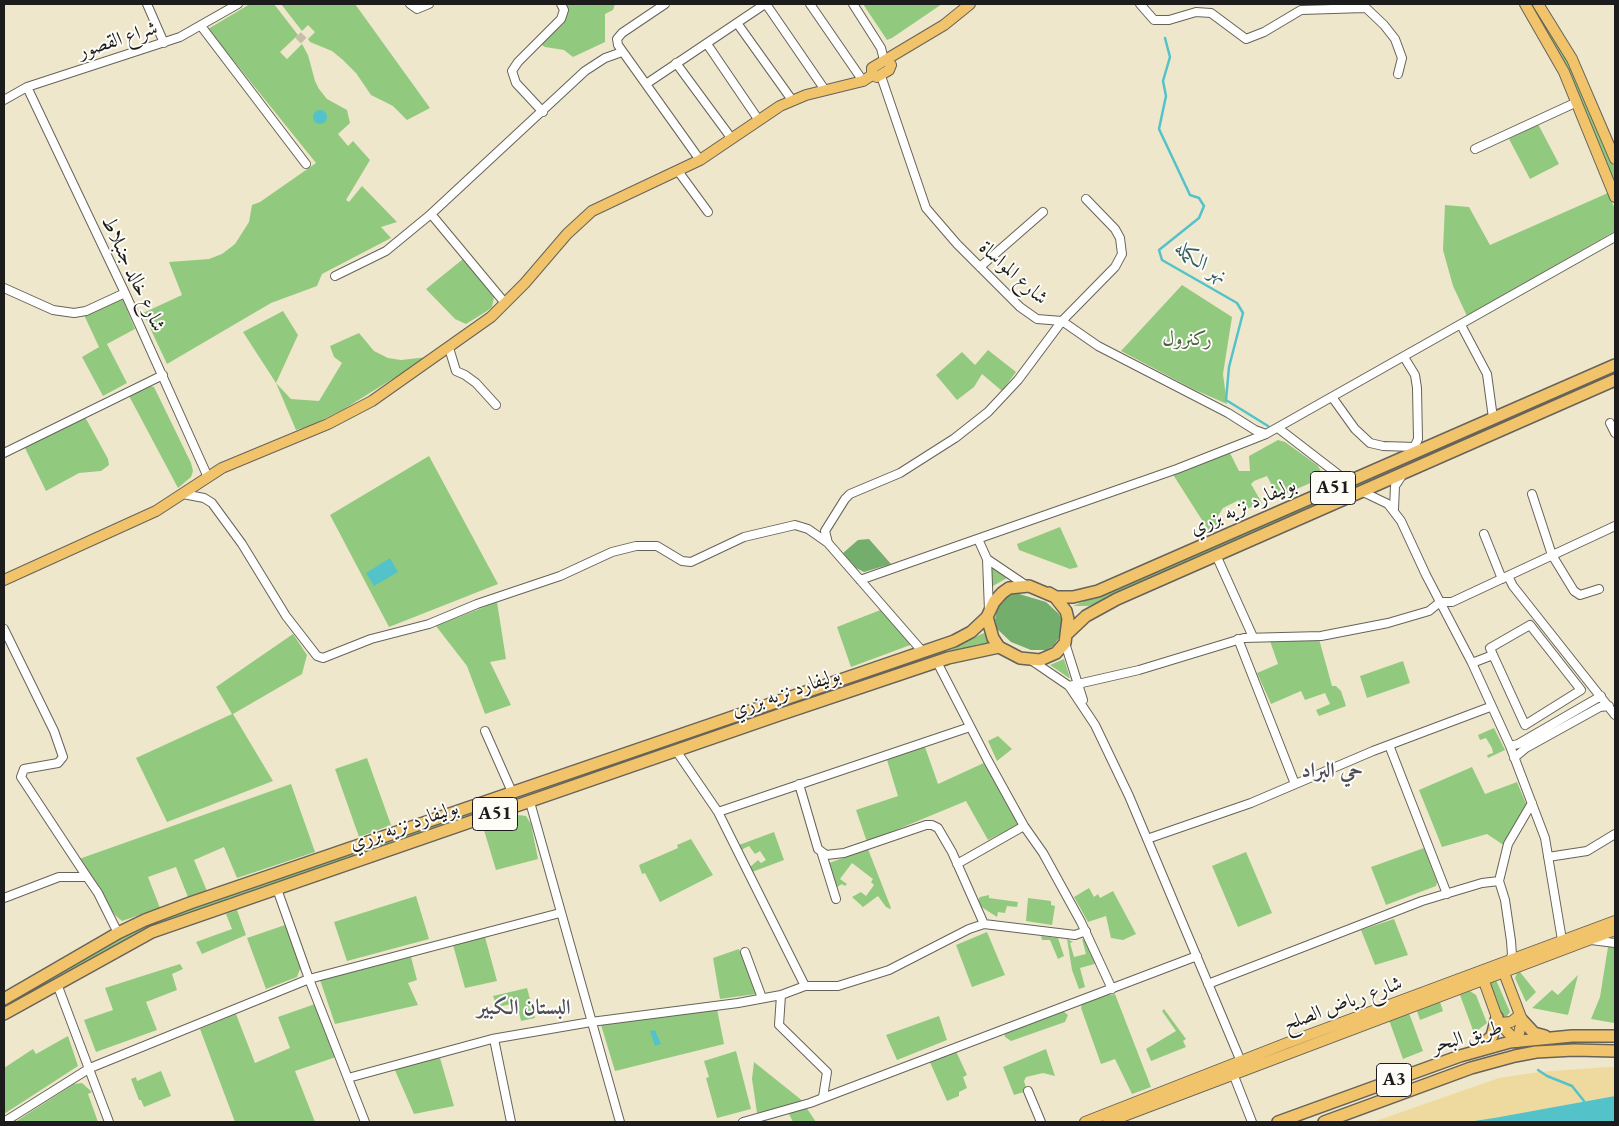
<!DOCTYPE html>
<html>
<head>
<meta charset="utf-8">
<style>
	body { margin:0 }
	#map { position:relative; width:1619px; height:1126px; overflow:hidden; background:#efe7cc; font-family:"EB Garamond",serif }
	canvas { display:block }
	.frame { position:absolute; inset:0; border:5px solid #1c1c1c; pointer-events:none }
</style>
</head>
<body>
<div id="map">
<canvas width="1619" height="1126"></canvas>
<div class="frame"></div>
</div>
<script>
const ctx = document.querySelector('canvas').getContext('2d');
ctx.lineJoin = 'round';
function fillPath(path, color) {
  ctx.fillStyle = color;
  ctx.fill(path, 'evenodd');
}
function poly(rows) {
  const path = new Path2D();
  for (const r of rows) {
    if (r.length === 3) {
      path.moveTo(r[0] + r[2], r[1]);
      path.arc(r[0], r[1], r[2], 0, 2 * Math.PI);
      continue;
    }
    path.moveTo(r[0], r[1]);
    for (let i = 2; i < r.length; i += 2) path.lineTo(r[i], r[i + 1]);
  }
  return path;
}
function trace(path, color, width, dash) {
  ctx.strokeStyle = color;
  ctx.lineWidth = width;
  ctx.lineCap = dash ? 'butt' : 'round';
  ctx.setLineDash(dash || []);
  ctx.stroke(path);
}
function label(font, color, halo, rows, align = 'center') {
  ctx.font = font + ' "EB Garamond",Amiri,serif';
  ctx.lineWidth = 4;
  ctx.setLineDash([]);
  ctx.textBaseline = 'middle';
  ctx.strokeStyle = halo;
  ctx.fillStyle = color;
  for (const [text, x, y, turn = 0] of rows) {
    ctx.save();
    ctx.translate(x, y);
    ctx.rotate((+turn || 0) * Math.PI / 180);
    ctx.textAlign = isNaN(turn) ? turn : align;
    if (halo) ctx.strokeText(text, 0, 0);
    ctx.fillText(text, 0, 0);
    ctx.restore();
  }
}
fillPath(poly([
	[250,4,274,4,298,35,280,52,287,59,302,44,308,55,315,81,319,89,327,99,347,110,350,123,338,134,348,146,353,141,370,160,346,200,349,202,362,186,397,222,381,227,391,238,322,274,317,286,271,303,167,364,143,313,182,295,169,262,209,259,222,254,235,244,249,222,252,205,260,202,316,163,208,29],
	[281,4,355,4,430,108,407,120,393,106,371,95,356,73,343,60,332,51,310,42,308,39,315,32,308,25,302,31],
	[565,4,615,4,613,10,605,14,605,42,573,57,564,50,545,47,540,44,563,24,567,8],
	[863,4,942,4,892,38,887,40],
	[1528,4,1534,4,1568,61,1596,120,1615,169,1615,184,1590,124],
	[1538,124,1559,164,1530,179,1509,139],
	[1608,193,1615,209,1615,231,1467,316,1453,286,1443,250,1445,205,1469,207,1490,245],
	[463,259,494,297,492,307,487,311,466,324,455,319,426,289],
	[1182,285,1232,317,1223,374,1227,404,1193,389,1121,351],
	[122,298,135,329,107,344,127,383,103,396,82,357,99,347,84,315],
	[283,311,298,335,276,383,291,399,319,401,342,363,334,357,330,346,359,333,374,351,388,358,401,360,428,357,344,409,310,426,296,430,276,383,243,332],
	[988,350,1016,372,1002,391,982,374,974,387,957,400,936,375,962,352,975,365],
	[1615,368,1615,375,1189,562,1089,606,1073,606],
	[146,385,154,387,191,463,193,471,191,477,178,488,128,394],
	[85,417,108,459,109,465,101,471,79,473,46,491,24,446],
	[1278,440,1285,442,1317,465,1323,474,1322,478,1278,497,1267,476,1254,481,1251,484,1262,503,1244,510,1239,500,1223,508,1218,516,1222,527,1209,531,1172,473,1229,451,1239,471,1250,471,1249,456],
	[429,456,498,584,389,627,330,515],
	[1060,527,1078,567,1070,569,1019,550,1017,544],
	[990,566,993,566,1007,578,993,586],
	[497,602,506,659,490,662,511,705,485,714,467,666,436,626],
	[883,609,913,644,851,667,837,627],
	[984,633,988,639,989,643,987,644,979,644,913,665,154,927,4,1010,4,1004,104,946,151,922,966,641],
	[293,634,307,655,302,674,233,714,273,781,167,822,136,758,232,714,216,687],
	[1319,639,1332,686,1336,686,1341,691,1346,706,1319,716,1316,710,1330,704,1325,693,1305,700,1301,691,1271,704,1257,673,1278,664,1270,641],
	[1064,659,1070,678,1069,678,1050,665],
	[1403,661,1410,683,1367,698,1360,676],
	[1494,728,1505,750,1488,758,1487,755,1493,753,1492,748,1486,738,1480,740,1478,735],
	[998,736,1012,749,997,761,988,741],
	[925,747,938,784,986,762,1020,824,988,840,966,801,867,842,856,810,898,796,887,760],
	[367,758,391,825,359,837,335,769],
	[1472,767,1485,794,1517,782,1527,806,1510,832,1505,846,1487,834,1442,847,1419,790],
	[291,784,315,852,237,878,224,847,194,860,207,891,188,897,176,867,148,877,160,908,122,921,115,915,79,859],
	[518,815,526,816,531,824,538,859,496,870,483,827],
	[774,832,784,860,752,872,749,868,758,860,761,863,766,860,760,851,755,854,749,846,741,850,739,845],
	[691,839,713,875,660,902,645,873,642,874,639,865,678,848,677,845],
	[1424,848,1437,882,1436,886,1386,905,1371,867],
	[868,849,891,908,890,909,886,907,878,896,863,907,852,897,861,892,866,896,874,885,871,882,873,879,852,863,840,879,847,884,845,886,842,884,837,887,829,863],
	[1246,852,1272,913,1238,927,1212,866],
	[1089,888,1094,897,1098,894,1100,898,1113,891,1136,934,1123,940,1111,938,1106,916,1088,922,1074,897],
	[989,895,989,898,1018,902,1017,907,1007,906,1005,913,998,912,997,917,980,906,977,902,980,897],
	[416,896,429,939,347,961,334,922],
	[1028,898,1051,901,1051,905,1055,906,1052,925,1026,921],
	[237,910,246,935,202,954,196,942,232,929,226,914],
	[1394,919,1408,955,1375,965,1361,930],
	[285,925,302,964,297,977,266,989,247,938],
	[987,932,1005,975,972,987,956,945],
	[1041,936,1058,938,1064,956,1058,959,1050,940,1042,940],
	[485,937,497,981,465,988,453,945],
	[1067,939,1073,942,1070,943,1074,957,1086,954,1082,939,1089,941,1098,963,1080,968,1085,987,1079,989,1072,970],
	[1608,947,1615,948,1614,1023,1591,1019,1600,997],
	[739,949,756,994,720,999,713,958],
	[411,957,417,980,408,983,418,1005,335,1024,320,980],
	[180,964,183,969,172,974,177,990,146,1002,157,1030,96,1052,84,1020,113,1010,105,988],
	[1520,972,1536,992,1526,1002,1515,978,1517,973],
	[1578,975,1568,1015,1532,1008,1552,990,1558,995],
	[1496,980,1510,1012,1506,1017,1502,1016,1489,985,1489,983],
	[527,988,535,1018,521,1021,517,1003,497,1007,493,996],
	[1470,991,1476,995,1487,1023,1474,1033,1460,995],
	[1115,994,1151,1087,1132,1094,1115,1059,1101,1064,1081,1008,1082,1003,1101,996],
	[1440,1002,1443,1011,1420,1020,1417,1011],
	[315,1004,336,1057,295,1071,315,1122,235,1122,200,1029,236,1014,255,1063,290,1048,278,1017],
	[717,1009,724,1044,615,1071,601,1025],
	[1164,1009,1186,1039,1183,1041,1186,1047,1151,1061,1146,1049,1176,1031,1162,1011],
	[1063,1011,1068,1015,1065,1022,1011,1041,1005,1037,1004,1032],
	[1409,1013,1423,1051,1403,1059,1389,1020],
	[939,1016,947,1040,897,1060,886,1035],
	[68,1036,78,1066,4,1114,4,1068,33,1049,36,1054],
	[955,1049,967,1075,963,1077,967,1088,959,1092,959,1096,947,1101,929,1060],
	[1046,1049,1055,1076,1043,1073,1026,1077,1024,1081,1027,1091,1014,1095,1003,1067],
	[736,1051,751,1109,717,1118,706,1078,709,1077,704,1061],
	[440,1058,454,1106,414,1114,394,1068],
	[754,1062,804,1102,757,1113,752,1079],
	[161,1071,171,1096,144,1107,141,1100,139,1100,131,1079,136,1077,137,1081],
	[82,1083,92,1092,88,1094,98,1122,15,1122,74,1084],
	[806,1107,816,1122,793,1122,789,1114]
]), '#91ca7e');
fillPath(poly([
	[869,539,891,564,864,572,856,568,843,553,858,540],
	[1016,593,1046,602,1059,614,1062,621,1062,634,1053,646,1046,650,1031,650,1011,642,996,628,995,620,997,605,1008,595]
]), '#74ae6d');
fillPath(poly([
	[1607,1067,1615,1067,1615,1096,1474,1122,1373,1122,1499,1078,1539,1072]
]), '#eeda9e');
fillPath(poly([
	[320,117,7],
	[390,558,398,572,374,586,366,573],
	[655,1030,661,1044,655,1046,650,1031],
	[1615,1096,1615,1122,1468,1122,1494,1118]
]), '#54c2c9');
trace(poly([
	[1165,38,1170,57,1163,81,1166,96,1159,129,1190,195,1199,198,1204,206,1199,218,1159,250,1162,260,1237,303,1243,313,1229,367,1226,400,1268,426],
	[1538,1070,1547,1076,1572,1086,1584,1101]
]), '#54c2c9', 2.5);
trace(poly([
	[298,35,305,42]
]), '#c5bea9', 8, [8, 4]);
const minor = poly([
	[147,4,164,43],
	[410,4,417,9,429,4],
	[665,4,622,33,617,39,618,45,700,160],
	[766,4,825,90],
	[810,4,863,81],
	[853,4,881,48,884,60],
	[1140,4,1154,20,1169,20,1196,12,1211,13,1246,39,1264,32,1301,10,1365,8],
	[1364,6,1384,25,1395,39,1402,58,1398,74],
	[737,23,792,100],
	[201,26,306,164],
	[707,44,758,119],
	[676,63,732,139],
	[881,76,926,208,957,244,1020,307,1037,319,1062,321,1098,346,1228,413,1255,430,1266,434],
	[646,84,765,4],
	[27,87,125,293,207,475],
	[4,100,27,87,180,37,238,4],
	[543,112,516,83,512,71,518,62,561,19,564,10,561,4],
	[1475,149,1577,102],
	[678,171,708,212],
	[980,267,1043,212],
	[335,276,386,251,431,214],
	[4,288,53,310,74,313,86,311,125,293],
	[505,303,431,214,585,71,605,58,622,52],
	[1461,325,1487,374,1493,418],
	[449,348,456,371,465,375,476,383,496,405],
	[1404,357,1415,375,1417,388,1418,439,1412,452],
	[1332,397,1355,429,1370,443,1383,446,1415,447],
	[1610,423,1615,433],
	[1278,428,1348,482],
	[4,453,163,375],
	[1361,491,1388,504,1401,521,1426,575,1472,663,1510,746,1545,838,1562,940],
	[183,494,204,498,212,503,242,544,286,616,317,656,323,658,371,639,429,624,477,604,560,576,612,552,636,546,657,546,682,561,691,562,744,537,795,525,808,529,828,543],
	[1532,494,1552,555,1574,591,1580,595,1599,589],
	[1394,509,1395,486,1403,474],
	[1484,534,1502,579],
	[978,539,987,559,989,611],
	[1216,555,1253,637],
	[987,559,1027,586],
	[1508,576,1513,586,1615,715],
	[860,580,1177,469,1266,434,1615,237],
	[4,629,54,731,63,757,58,763,24,769,21,777,87,877],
	[1238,639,1295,784],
	[1065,643,1083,700],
	[922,651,828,543,825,531,845,499,850,494,900,473,955,438,988,412,1018,380,1062,321,1115,267,1122,254,1120,238,1115,229,1086,199],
	[1031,660,1069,686,1095,725,1129,796,1242,1064],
	[937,662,987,759,1024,826,1043,853,1081,922,1112,989],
	[1472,663,1493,655,1525,725,1581,690,1530,625,1490,648,1493,655],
	[1069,686,1139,670,1244,638,1321,636,1388,623,1429,611,1440,602,1452,602,1615,526],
	[485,731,512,792],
	[1389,745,1447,894],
	[1510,746,1518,744,1601,696],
	[677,752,718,812,805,986],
	[1514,758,1526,748,1600,707,1609,706],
	[799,784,818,849,826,855,844,853,926,825,932,825,938,828,952,852,984,924],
	[530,802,620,1122],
	[718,812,970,727],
	[1147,839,1251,803,1373,751,1490,707],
	[822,854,836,899],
	[1548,857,1587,851,1615,834],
	[957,864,1024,826],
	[277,889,309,979,365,1122],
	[4,898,59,877,87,877,98,893,118,933],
	[1591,940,1615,943],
	[745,952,762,998],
	[1509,961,1512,955,1511,941,1505,900,1499,881,1508,844,1532,803],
	[57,984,109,1122],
	[1208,984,1422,901,1482,883,1499,881],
	[781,995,779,1025,827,1072,823,1097],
	[494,1039,511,1122],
	[1232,1071,1252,1122],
	[348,1078,492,1039,591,1022,738,1003,781,995,805,986,838,986,889,970,969,929,984,924,1075,935,1086,931],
	[1028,1091,1041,1122],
	[4,1122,90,1068,309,979,560,913],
	[743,1122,810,1103,1197,956]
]);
const major = poly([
	[1525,4,1564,72,1615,197],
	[1538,4,1572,59,1615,159],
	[887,59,944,25,970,4],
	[887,59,891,65,889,70,877,77,872,75,872,68,887,59],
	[4,580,156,511,222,468,328,424,372,401,491,317,525,283,567,234,592,211,700,160,780,106,806,95,863,81,872,75],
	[1481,973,1499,1023,1517,1042,1522,1020,1501,965],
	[1499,1023,1511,1022,1520,1015],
	[1085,1122,1287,1043,1615,921],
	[1108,1122,1615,930]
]);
const highway = poly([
	[1029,586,1055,597,1066,611,1068,619,1065,643,1056,653,1040,660,1020,658,999,647,993,638,987,617,994,602,1002,593,1009,588,1029,586],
	[1049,593,1056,597,1073,597,1098,591,1615,365],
	[1068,633,1086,616,1117,599,1615,380],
	[4,999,118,933,145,920,190,903,954,641,971,632,987,617],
	[4,1014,152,932,779,715,948,658,999,647],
	[1522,1020,1534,1033,1545,1036],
	[1479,1048,1492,1036,1497,1017],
	[1278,1122,1460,1056,1510,1042,1572,1036,1615,1036],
	[1324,1122,1471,1068,1515,1056,1536,1052,1574,1050,1615,1051]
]);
trace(minor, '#66635a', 10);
trace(major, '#66635a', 12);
trace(highway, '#66635a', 14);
trace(minor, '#fff', 8);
trace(major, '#f1c36a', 10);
trace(highway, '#f1c36a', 11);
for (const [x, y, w] of [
	[1333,488,45],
	[495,814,45],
	[1394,1080,35]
]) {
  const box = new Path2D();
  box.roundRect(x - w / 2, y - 16.5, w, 33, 4);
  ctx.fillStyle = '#fdfcf7';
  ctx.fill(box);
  trace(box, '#1c1c1c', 1);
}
label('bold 19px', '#1c1c1c', null, [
	["A51",1333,488],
	["A51",495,814],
	["A3",1394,1080]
]);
label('20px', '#1c1c1c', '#fdfcf7', [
	["شراع القصور",118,40,-18],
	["شارع المواساة",1013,273,42],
	["شارع خالد جنبلاط",133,274,65],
	["بوليفارد نزيه بزري",1243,507,-24],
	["بوليفارد نزيه بزري",786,693,-19],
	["بوليفارد نزيه بزري",404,826,-19],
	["شارع رياض الصلح",1343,1004,-20],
	["طريق البحر",1467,1037,-16]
]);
label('20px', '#4b6243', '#fdfcf7', [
	["ركنرول",1187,340]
]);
label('italic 21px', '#325e61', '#fdfcf7', [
	["نهر الكمله",1201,263,33]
]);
label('bold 21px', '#4e4d5b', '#fdfcf7', [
	["حي البراد",1332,771],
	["البستان الكبير",524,1008]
]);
</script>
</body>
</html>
